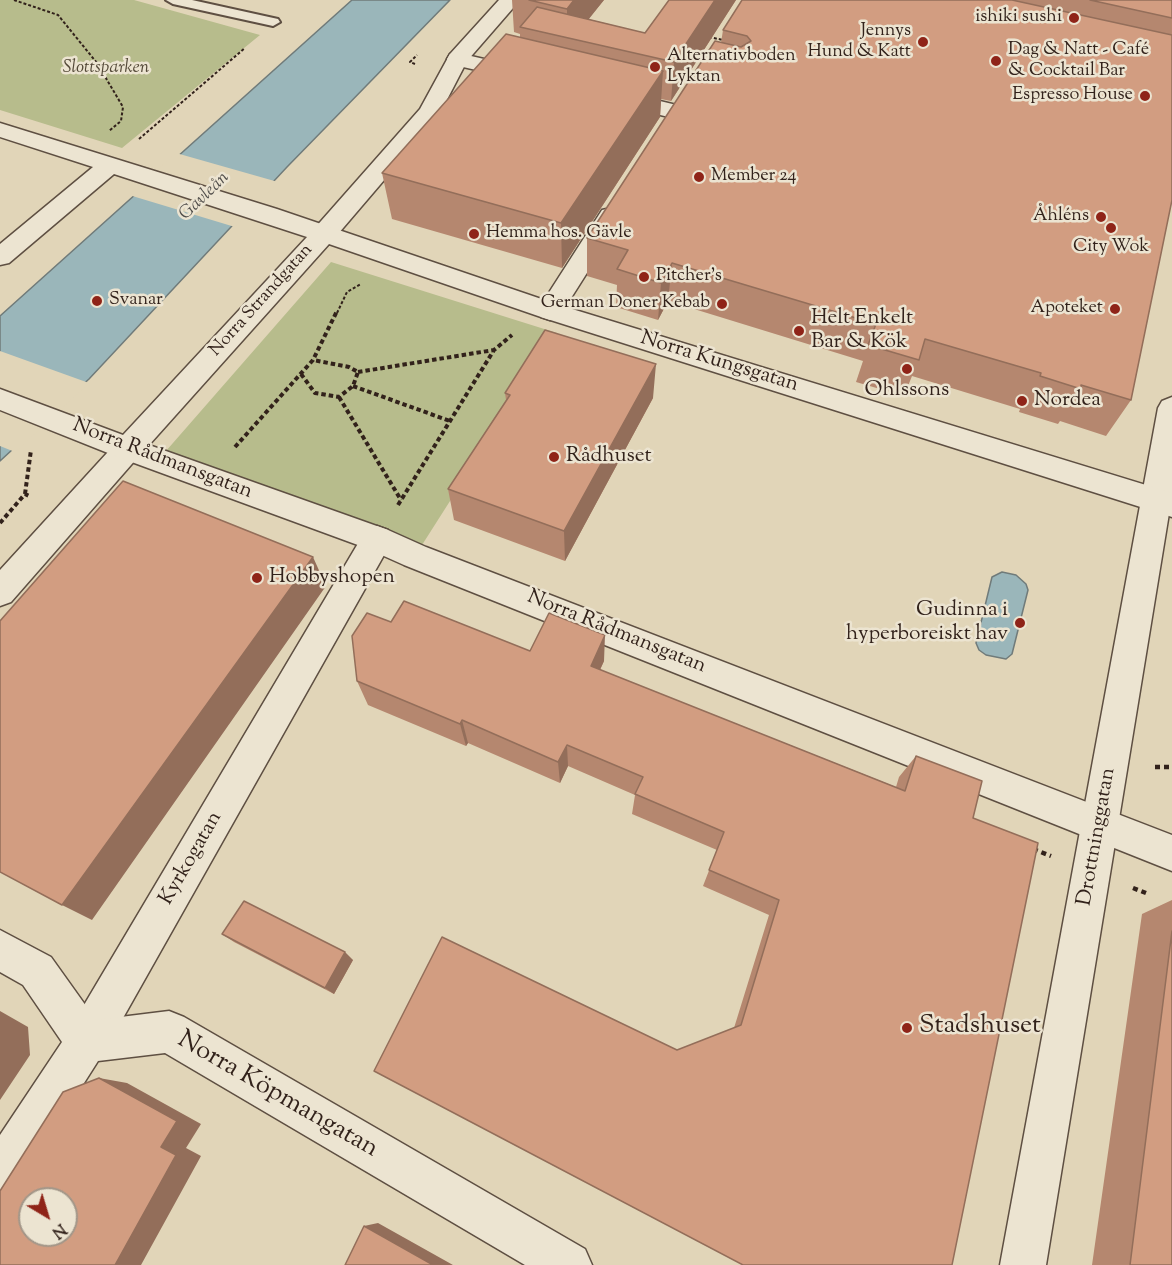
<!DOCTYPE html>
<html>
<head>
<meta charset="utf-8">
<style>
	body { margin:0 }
	#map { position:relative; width:1172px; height:1265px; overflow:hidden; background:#e1d5b8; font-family:"Sorts Mill Goudy",serif }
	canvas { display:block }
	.north { position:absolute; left:18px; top:1187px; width:60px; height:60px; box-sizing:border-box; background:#ece4d1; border:2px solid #a29688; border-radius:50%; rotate:142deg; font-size:16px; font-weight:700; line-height:24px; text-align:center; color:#32221b }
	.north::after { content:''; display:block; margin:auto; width:21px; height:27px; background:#8f2418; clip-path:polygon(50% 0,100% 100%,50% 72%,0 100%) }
</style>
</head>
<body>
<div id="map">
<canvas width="1172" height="1265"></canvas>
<div class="north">N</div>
</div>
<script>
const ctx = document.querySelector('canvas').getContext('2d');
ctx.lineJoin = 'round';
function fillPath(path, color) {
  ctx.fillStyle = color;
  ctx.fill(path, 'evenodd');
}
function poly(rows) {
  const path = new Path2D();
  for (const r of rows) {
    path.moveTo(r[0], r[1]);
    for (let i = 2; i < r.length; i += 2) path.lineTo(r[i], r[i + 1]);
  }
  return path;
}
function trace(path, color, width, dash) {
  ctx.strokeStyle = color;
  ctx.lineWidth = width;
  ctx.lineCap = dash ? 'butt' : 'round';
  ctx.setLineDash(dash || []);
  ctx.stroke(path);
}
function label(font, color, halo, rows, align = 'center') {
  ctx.font = font + ' "Sorts Mill Goudy",serif';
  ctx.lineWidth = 5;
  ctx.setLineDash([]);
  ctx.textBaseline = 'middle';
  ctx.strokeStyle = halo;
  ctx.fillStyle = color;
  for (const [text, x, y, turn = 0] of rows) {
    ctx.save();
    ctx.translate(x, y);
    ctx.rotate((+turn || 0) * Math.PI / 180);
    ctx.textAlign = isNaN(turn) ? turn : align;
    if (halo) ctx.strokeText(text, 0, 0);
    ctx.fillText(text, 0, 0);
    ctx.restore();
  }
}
fillPath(poly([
	[0,0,134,0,260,35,122,148,0,110],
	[331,262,557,333,415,556,159,459]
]), '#b7bc8c');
const water = poly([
	[352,0,450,0,287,167,89,379,0,461,0,316,352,0],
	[1002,572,1016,575,1026,584,1028,590,1012,654,1006,659,986,655,979,650,976,643,992,577,1002,572]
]);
fillPath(water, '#9ab6ba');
trace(water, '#707b7a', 1.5);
fillPath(poly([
	[176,153,278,182,235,227,129,195],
	[0,351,89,383,15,452,0,446]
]), '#e1d5b8');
const service = poly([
	[166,0,192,0,278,19,280,22,273,26,173,4,166,0]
]);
const pedestrian = poly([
	[458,53,532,70,535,75,532,80,524,81,450,64,447,59,450,54,458,53],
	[618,91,685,107,688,112,685,117,677,119,610,103,607,98,610,93,618,91],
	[1172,397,1172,495,1046,1265,1000,1265,1158,408,1162,401,1172,397],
	[377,526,388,530,393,539,388,548,101,1057,86,1063,71,1057,65,1042,71,1027,366,530,377,526]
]);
const minor = poly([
	[499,0,520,0,467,61,438,117,332,241,323,243,314,241,311,235,314,229,420,109,450,54,499,0],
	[611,208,620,210,623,216,559,317,550,320,541,317,537,311,541,305,602,210,611,208],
	[128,438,138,441,143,449,138,457,11,602,0,606,0,570,118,441,128,438],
	[0,930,51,957,96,1020,169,1011,184,1017,585,1249,592,1265,525,1265,165,1053,98,1061,16,1190,0,1196,0,1135,62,1042,23,985,0,972,0,930]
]);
const tertiary = poly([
	[0,123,277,209,559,305,1172,493,1172,517,541,317,329,244,149,445,388,530,426,547,1172,835,1172,871,404,565,366,548,118,457,0,410,0,389,123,435,307,237,114,174,9,263,0,265,0,244,93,167,0,137,0,123]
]);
trace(service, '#5e4f42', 4);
trace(pedestrian, '#5e4f42', 3);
trace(minor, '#5e4f42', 3);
trace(tertiary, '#5e4f42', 3);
trace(poly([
	[14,0,58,15,97,63,123,107,121,121,109,131],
	[709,37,723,40],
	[415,64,410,62,417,55],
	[139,139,245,48],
	[337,313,347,292,361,284]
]), '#32221b', 2, [3, 2]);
trace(poly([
	[358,372,494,350],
	[301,374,315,393,339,397,353,386,358,372,349,367,313,360],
	[353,386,450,421],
	[339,397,401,500],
	[235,447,313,360,337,311],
	[25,494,31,450],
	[398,505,494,350,512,335],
	[0,523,25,494,31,497]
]), '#32221b', 4, [4.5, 3]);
trace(poly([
	[1155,767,1172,767],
	[1033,849,1051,856],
	[1133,888,1146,893]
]), '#32221b', 4.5, [5, 4]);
fillPath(service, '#ece4d1');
fillPath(pedestrian, '#ece4d1');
fillPath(minor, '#ece4d1');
fillPath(tertiary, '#ece4d1');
fillPath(poly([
	[512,0,604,0,588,19,645,33,669,0,736,0,671,101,661,99,660,117,562,268,392,219,382,173,520,38,520,34,514,32],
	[742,0,1172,0,1172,200,1131,400,1106,436,1060,421,1058,424,1019,412,1020,409,912,376,904,396,856,382,863,361,668,301,658,320,616,307,617,285,587,276,587,238,721,43,723,30],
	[505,393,653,398,565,561,454,520,448,489,506,400],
	[391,622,530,651,604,661,600,670,896,787,899,777,916,756,973,818,952,1265,677,1050,734,1028,769,915,703,886,717,850,632,814,635,795,568,766,560,783,468,743,466,746,368,705,357,681],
	[1172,900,1172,1265,1092,1265,1142,914],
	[222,934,353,960,334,994,234,942]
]), '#b5876f');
fillPath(poly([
	[574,0,604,0,573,39,567,38,567,9],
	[715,0,736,0,671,101,674,62],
	[663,71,660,117,562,268,561,223],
	[672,263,668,301,658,320,661,283],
	[656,364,653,398,565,561,564,531],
	[313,557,326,586,92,920,62,905],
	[605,635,604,661,590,691,591,666],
	[462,720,468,743,466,746,460,724],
	[567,745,568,766,560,783,558,762],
	[345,952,353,960,334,994,325,988],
	[0,1011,28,1027,30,1055,0,1100],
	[99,1078,127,1083,201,1124,186,1148,201,1156,141,1265,115,1265,161,1147],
	[378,1223,453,1265,433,1265,364,1226]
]), '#936e5a');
const building = poly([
	[529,0,574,0,567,9,529,0],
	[669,0,715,0,674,62,520,27,537,7,645,33,669,0],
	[742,0,1012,0,1172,35,1172,200,1131,400,1081,385,1081,389,1040,376,1041,373,925,339,919,360,868,345,876,324,672,263,661,283,617,269,628,250,587,238,715,41,741,47,751,41,747,36,723,30,742,0],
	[1090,0,1172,0,1172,18,1090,0],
	[506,34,663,71,561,223,382,173,506,34],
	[545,330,656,364,564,531,448,489,510,395,505,393,545,330],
	[123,481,313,557,62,905,0,872,0,621,123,481],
	[404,601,530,651,549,613,605,635,591,666,905,791,916,756,982,781,973,818,1038,843,952,1265,743,1265,374,1071,442,937,677,1050,741,1025,779,900,709,870,724,832,635,794,643,777,567,745,558,762,462,720,460,724,357,681,352,636,367,613,391,622,404,601],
	[244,901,345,952,325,988,222,934,244,901],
	[1172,931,1172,1265,1130,1265,1172,931],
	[99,1078,177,1121,161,1147,176,1155,115,1265,0,1265,0,1191,63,1092,99,1078],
	[30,1199,66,1199,66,1235,30,1235,30,1199],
	[364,1226,433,1265,345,1265,364,1226]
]);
fillPath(building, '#d29d81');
trace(building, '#936e5a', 1.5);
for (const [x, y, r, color] of [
	[1074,18,6,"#8f2418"],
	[923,42,6,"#8f2418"],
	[996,61,6,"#8f2418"],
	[655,67,6,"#8f2418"],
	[1145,96,6,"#8f2418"],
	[699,177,6,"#8f2418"],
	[1101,217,6,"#8f2418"],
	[1111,228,6,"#8f2418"],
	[474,234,6,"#8f2418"],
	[644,277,6,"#8f2418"],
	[97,301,6,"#8f2418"],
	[722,304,6,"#8f2418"],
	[1115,309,6,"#8f2418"],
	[799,331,6,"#8f2418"],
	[907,369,6,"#8f2418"],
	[1022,401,6,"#8f2418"],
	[554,457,6,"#8f2418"],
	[257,578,6,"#8f2418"],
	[1020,623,6,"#8f2418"],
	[907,1028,6,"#8f2418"]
]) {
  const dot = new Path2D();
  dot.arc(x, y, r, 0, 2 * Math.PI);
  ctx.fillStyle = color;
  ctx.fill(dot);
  trace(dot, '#ece4d1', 2);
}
label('18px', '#32221b', '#ece4d1', [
	["ishiki sushi",1062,18],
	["Jennys",911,32],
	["Hund & Katt",911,53],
	["Dag & Natt - Café",1008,51,"left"],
	["& Cocktail Bar",1008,72,"left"],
	["Alternativboden",667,57,"left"],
	["Lyktan",667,78,"left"],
	["Espresso House",1133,96],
	["Member 24",711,177,"left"],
	["Åhléns",1089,217],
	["Hemma hos. Gävle",486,234,"left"],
	["City Wok",1111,248,"center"],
	["Pitcher's",656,277,"left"],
	["Svanar",109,301,"left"],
	["German Doner Kebab",710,304],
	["Apoteket",1103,309]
], 'right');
label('italic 18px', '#534837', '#ece4d1', [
	["Slottsparken",106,69]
]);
label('italic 18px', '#514e4b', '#ece4d1', [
	["Gavleån",205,197,-44]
]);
label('18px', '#32221b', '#ece4d1', [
	["Norra Strandgatan",262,301,-48]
]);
label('21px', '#32221b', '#ece4d1', [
	["Helt Enkelt",811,319],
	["Bar & Kök",811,343],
	["Ohlssons",907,391,"center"],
	["Nordea",1034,401],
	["Rådhuset",566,457],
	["Hobbyshopen",269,578],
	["Gudinna i",1008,611,"right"],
	["hyperboreiskt hav",1008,635,"right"]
], 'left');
label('21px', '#32221b', '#ece4d1', [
	["Norra Kungsgatan",719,363,17],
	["Norra Rådmansgatan",162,460,21],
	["Norra Rådmansgatan",616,633,22],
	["Drottninggatan",1098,837,-80],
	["Kyrkogatan",192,859,-60]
]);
label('26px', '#32221b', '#ece4d1', [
	["Stadshuset",919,1028]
], 'left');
label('26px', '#32221b', '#ece4d1', [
	["Norra Köpmangatan",277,1096,30]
]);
</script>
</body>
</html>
